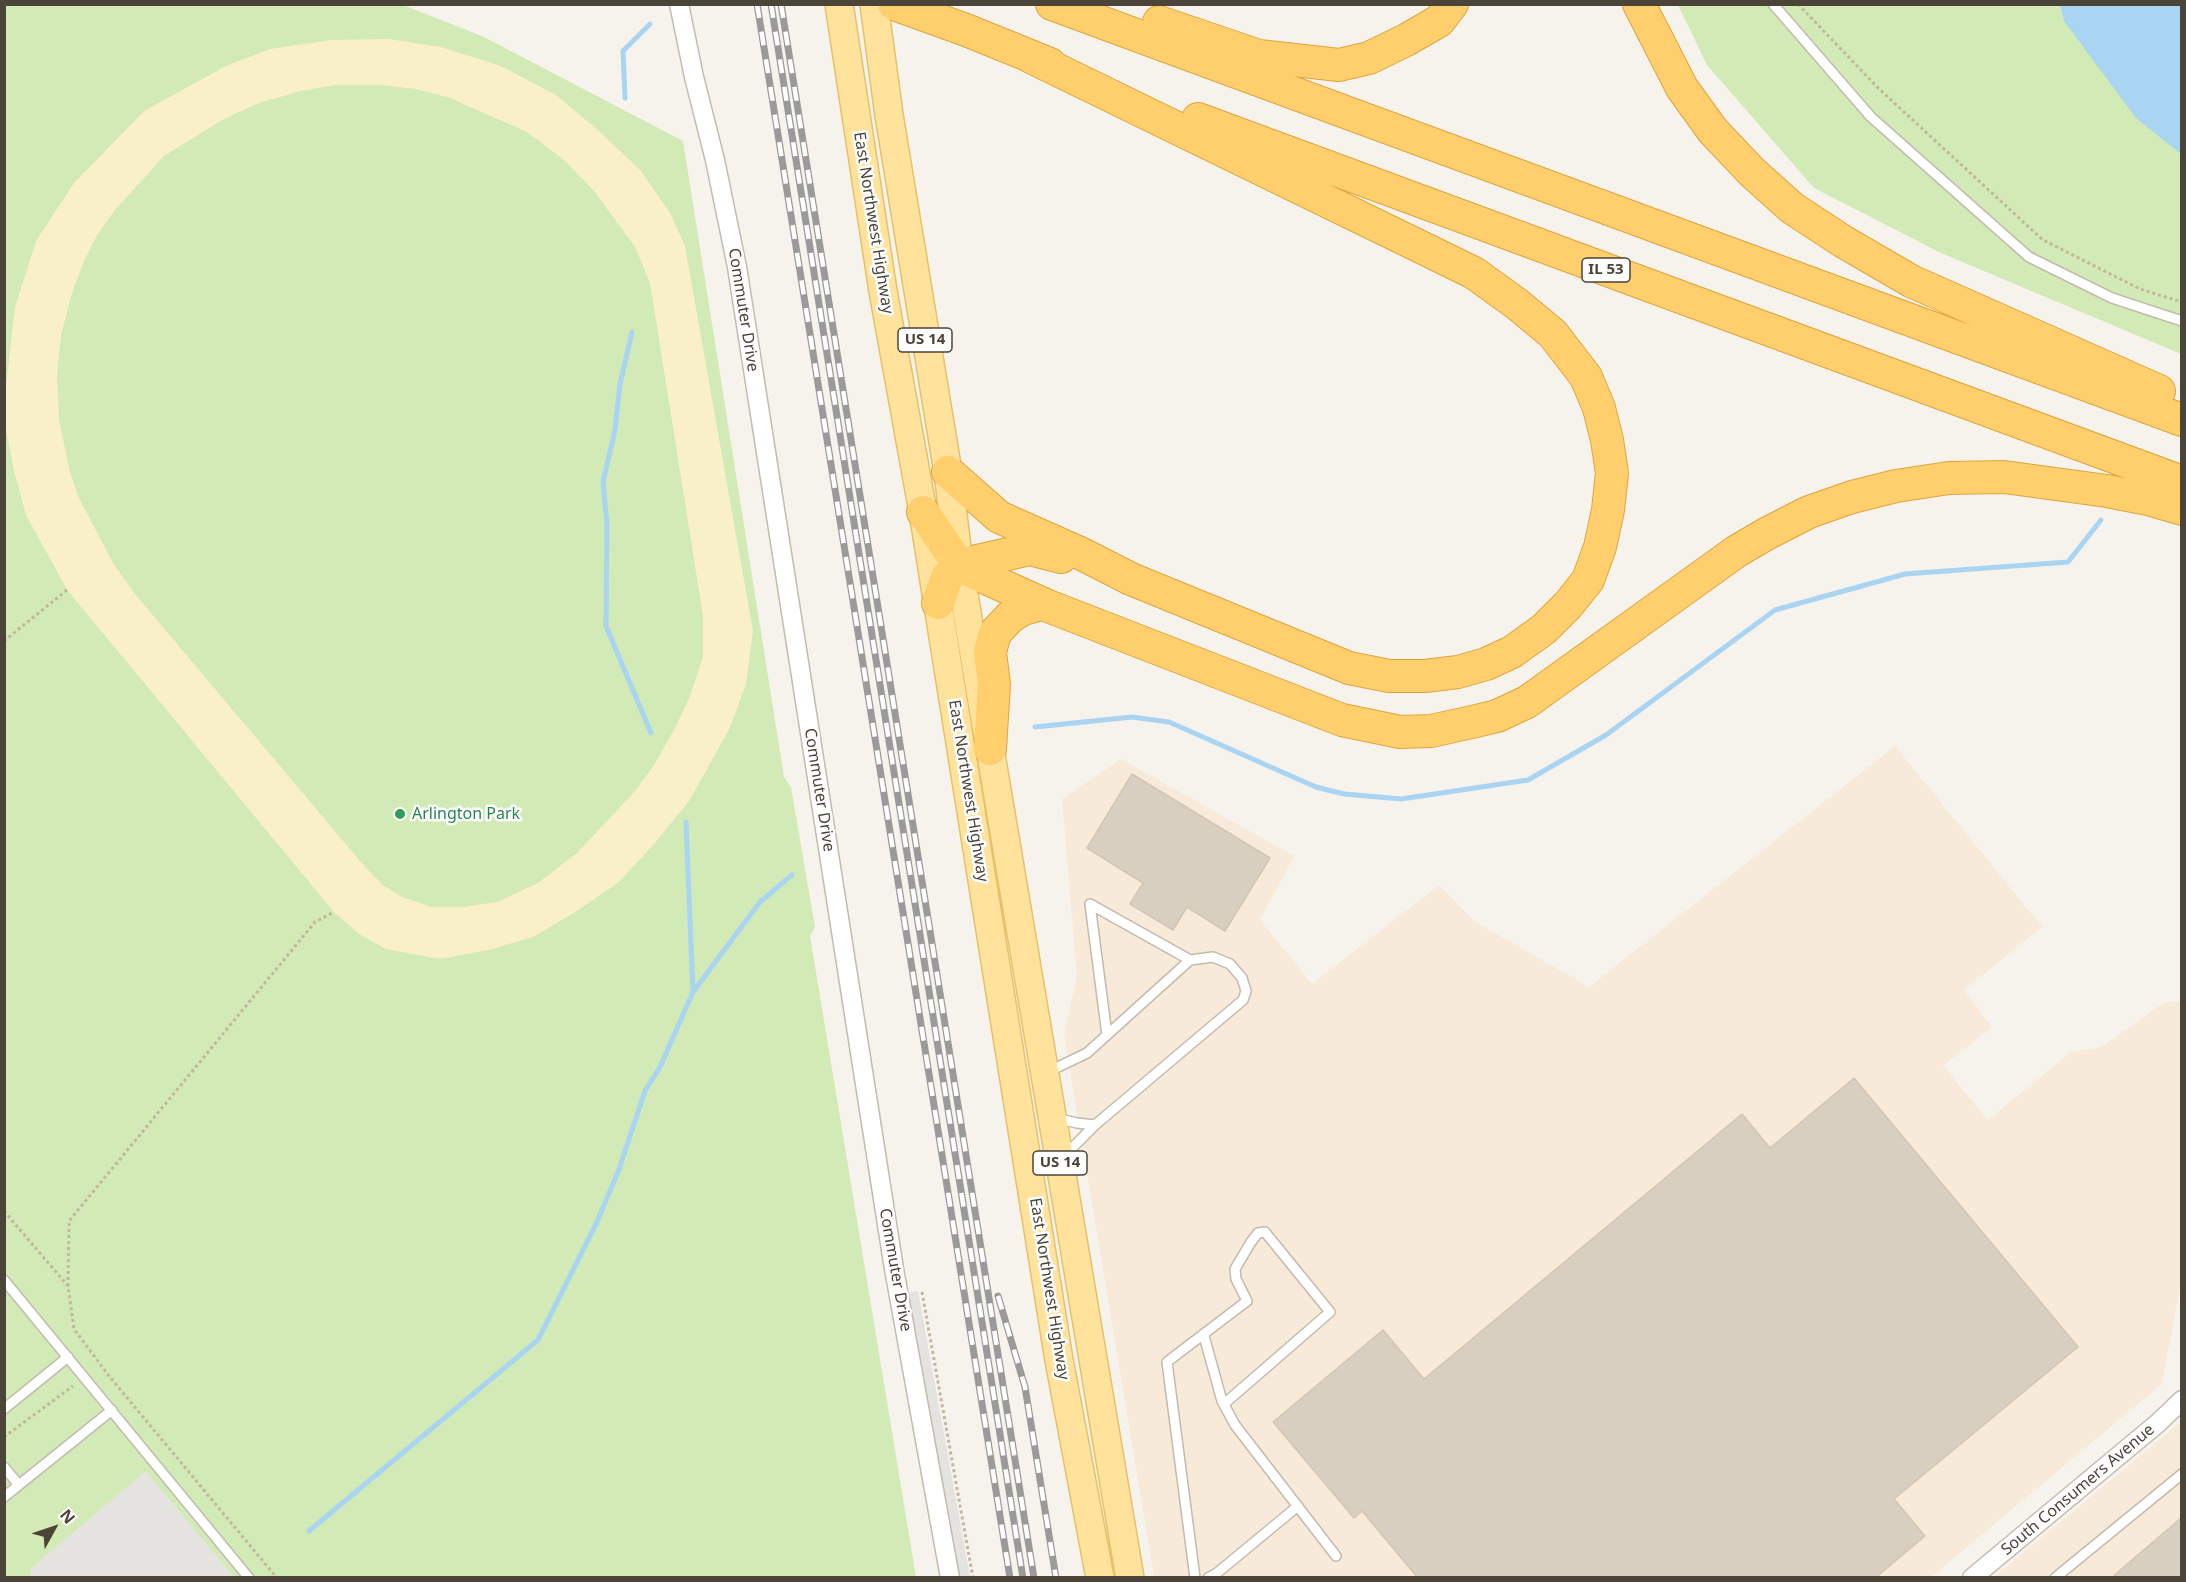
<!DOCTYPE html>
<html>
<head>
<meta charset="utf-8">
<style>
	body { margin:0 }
	#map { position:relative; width:2186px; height:1582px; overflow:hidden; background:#f6f3ec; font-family:"Noto Sans",sans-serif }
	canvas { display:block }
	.frame { position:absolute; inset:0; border:6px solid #4b4439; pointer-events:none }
	.north { position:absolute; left:24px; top:1498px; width:60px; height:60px; -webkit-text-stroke:4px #fff; paint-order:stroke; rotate:50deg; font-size:16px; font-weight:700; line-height:24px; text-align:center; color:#4b4439 }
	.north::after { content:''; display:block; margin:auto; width:21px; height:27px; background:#4b4439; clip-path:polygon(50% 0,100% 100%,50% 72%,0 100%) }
</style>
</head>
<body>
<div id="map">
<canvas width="2186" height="1582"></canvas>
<div class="frame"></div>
<div class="north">N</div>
</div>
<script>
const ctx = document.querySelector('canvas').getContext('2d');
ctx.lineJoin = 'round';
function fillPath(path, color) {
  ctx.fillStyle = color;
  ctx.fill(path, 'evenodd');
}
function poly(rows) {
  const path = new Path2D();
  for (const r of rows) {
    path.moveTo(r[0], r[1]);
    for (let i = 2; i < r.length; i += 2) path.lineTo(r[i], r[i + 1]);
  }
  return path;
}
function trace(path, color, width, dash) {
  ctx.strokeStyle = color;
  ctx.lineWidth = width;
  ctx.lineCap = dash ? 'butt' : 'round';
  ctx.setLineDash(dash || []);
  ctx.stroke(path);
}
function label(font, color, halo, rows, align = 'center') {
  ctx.font = font + ' "Noto Sans",sans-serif';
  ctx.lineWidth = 5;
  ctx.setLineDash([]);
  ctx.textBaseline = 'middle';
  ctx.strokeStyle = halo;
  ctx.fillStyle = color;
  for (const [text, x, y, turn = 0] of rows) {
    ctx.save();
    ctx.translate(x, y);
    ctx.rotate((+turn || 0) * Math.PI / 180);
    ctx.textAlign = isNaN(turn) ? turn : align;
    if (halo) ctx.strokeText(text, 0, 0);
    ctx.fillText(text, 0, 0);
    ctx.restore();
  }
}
fillPath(poly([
	[1895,746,2042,927,1964,990,1992,1027,1943,1066,1988,1120,2071,1052,2102,1047,2163,1003,2181,1001,2181,1283,2162,1384,1931,1577,1154,1577,1064,1034,1077,977,1062,799,1121,759,1294,856,1260,920,1312,984,1439,885,1474,921,1589,987],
	[2181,1422,2181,1577,1994,1577]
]), '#f7ead8');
fillPath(poly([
	[5,5,403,5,482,36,683,141,784,777,791,787,815,927,810,936,916,1577,5,1578],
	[1678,5,2181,5,2181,354,1941,253,1814,188,1707,65]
]), '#d2eab5');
fillPath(poly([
	[389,39,441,47,501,66,556,95,599,131,641,171,670,213,685,246,753,631,746,684,730,728,689,801,655,843,619,882,577,911,535,936,493,949,440,959,386,949,359,934,334,912,67,590,26,515,14,471,5,424,5,394,15,307,36,241,74,183,144,111,226,66,270,49,331,40],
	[336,85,381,85,416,89,450,98,527,132,564,160,594,191,635,247,650,283,703,616,703,657,690,696,675,728,654,765,635,791,578,852,538,883,497,902,463,907,432,907,402,897,384,886,366,868,135,594,113,563,78,496,69,468,59,419,57,375,61,335,72,293,84,261,97,235,115,210,164,156,224,119,259,103,301,91]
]), '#f9efc9');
fillPath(poly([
	[918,1291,970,1577,950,1577,898,1293],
	[146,1471,234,1577,31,1577,31,1568]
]), '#e5e3e0');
fillPath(poly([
	[2060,5,2181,5,2181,154,2136,118,2064,21]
]), '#a9d4f2');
trace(poly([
	[625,98,623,51,650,24],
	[632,332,620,384,615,430,603,482,607,524,606,626,651,733],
	[1035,727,1132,717,1169,722,1316,787,1344,794,1401,799,1528,780,1606,735,1775,610,1905,574,2068,562,2101,520],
	[686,822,693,992],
	[309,1531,538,1340,596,1224,618,1172,645,1091,660,1067,693,992,760,902,792,875]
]), '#a9d4f2', 5);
const building = poly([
	[1132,774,1270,858,1225,931,1187,907,1173,930,1130,904,1143,883,1087,848,1132,774],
	[1854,1078,2078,1347,1894,1499,1925,1536,1875,1578,1418,1578,1362,1511,1354,1518,1273,1422,1383,1330,1424,1379,1742,1114,1770,1148,1854,1078],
	[2181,1518,2181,1578,2111,1578,2181,1518]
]);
fillPath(building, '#d8cfc1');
trace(building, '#d3c7b4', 1.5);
const service = poly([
	[1773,4,1871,117,2029,257,2112,298,2182,321],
	[1046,1069,1058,1067,1087,1053,1190,960,1090,904,1107,1035],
	[1057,1115,1064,1120,1077,1123,1095,1125],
	[1063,1157,1095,1125,1243,1000,1246,991,1242,978,1230,964,1213,957,1190,960],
	[4,1280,249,1578],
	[1204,1336,1222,1401,1235,1425,1336,1556],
	[4,1409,68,1357],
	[4,1467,19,1485],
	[4,1497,112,1410],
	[1195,1578,1167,1362,1247,1301,1236,1279,1235,1269,1251,1242,1258,1233,1265,1232,1330,1312,1224,1404],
	[1208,1578,1217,1573,1298,1506],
	[2055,1578,2182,1474]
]);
const minor = poly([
	[679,4,694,77,715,160,737,267,894,1269,950,1578],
	[1972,1578,2158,1423,2182,1400]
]);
const primary = poly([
	[839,4,883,291,923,512,1059,1360,1100,1578],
	[874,4,889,115,948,472,959,565,1130,1578]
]);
const motorway = poly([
	[894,4,966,30,1050,64],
	[1052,4,2182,420],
	[1639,4,1682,88,1713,131,1752,172,1792,208,1844,242,1911,281,2159,391],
	[1159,22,1259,56,1339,65,1369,58,1406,40,1439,21,1452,4],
	[1198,119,2182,482],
	[948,472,999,517,1080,553,1131,579,1349,668,1389,676,1425,676,1458,672,1486,664,1512,652,1544,629,1568,605,1588,580,1600,547,1608,510,1612,473,1607,440,1599,408,1586,377,1553,334,1517,304,1474,273,1425,249,1031,57],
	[923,512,959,565,988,579,1048,606,1342,720,1400,732,1431,731,1472,722,1497,716,1527,702,1737,551,1766,534,1809,512,1852,497,1896,486,1949,478,2004,477,2107,491,2148,499,2182,509],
	[938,603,947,577,959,565,1030,549,1061,557],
	[990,749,994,684,990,652,995,633,1010,617,1023,609,1041,604]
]);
trace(service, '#c2bbae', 12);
trace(minor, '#c2bbae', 21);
trace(primary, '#e6c16a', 30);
trace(motorway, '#e0a43c', 34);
trace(poly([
	[1798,4,1878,88,2043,240,2140,289,2182,302],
	[4,641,67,590],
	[4,1211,68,1286,74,1329,109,1376,277,1578],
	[68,1286,69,1221,315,922,334,912],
	[922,1292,973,1578],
	[4,1437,73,1386]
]), '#c4b79f', 3, [3, 3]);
trace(service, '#fff', 9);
trace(minor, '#fff', 18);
trace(primary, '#ffe39c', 27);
trace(motorway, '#ffcf6e', 32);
const rail = poly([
	[757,4,1010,1578],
	[771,4,1023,1578],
	[781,4,1034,1578],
	[998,1296,1025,1387,1056,1578]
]);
trace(rail, '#9a9a9a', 7);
trace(rail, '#fff', 4.5, [14]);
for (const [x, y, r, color] of [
	[400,814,6,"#2e9e5b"]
]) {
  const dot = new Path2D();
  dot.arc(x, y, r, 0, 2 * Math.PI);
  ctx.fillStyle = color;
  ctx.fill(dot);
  trace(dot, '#fff', 2);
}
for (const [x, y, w] of [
	[1606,270,48],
	[925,340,54],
	[1060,1163,54]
]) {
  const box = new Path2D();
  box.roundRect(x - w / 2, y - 12, w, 24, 4.5);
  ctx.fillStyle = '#fff';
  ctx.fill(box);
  trace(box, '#4b4439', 1.5);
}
label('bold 15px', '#4b4439', null, [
	["IL 53",1606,270],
	["US 14",925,340],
	["US 14",1060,1163]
]);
label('16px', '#4b4439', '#fff', [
	["East Northwest Highway",873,223,81],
	["Commuter Drive",743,310,81],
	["Commuter Drive",819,790,81],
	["East Northwest Highway",968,791,81],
	["Commuter Drive",895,1270,80],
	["East Northwest Highway",1049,1289,81],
	["South Consumers Avenue",2078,1490,-40]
]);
label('16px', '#27864d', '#fff', [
	["Arlington Park",412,814]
], 'left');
</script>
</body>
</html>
